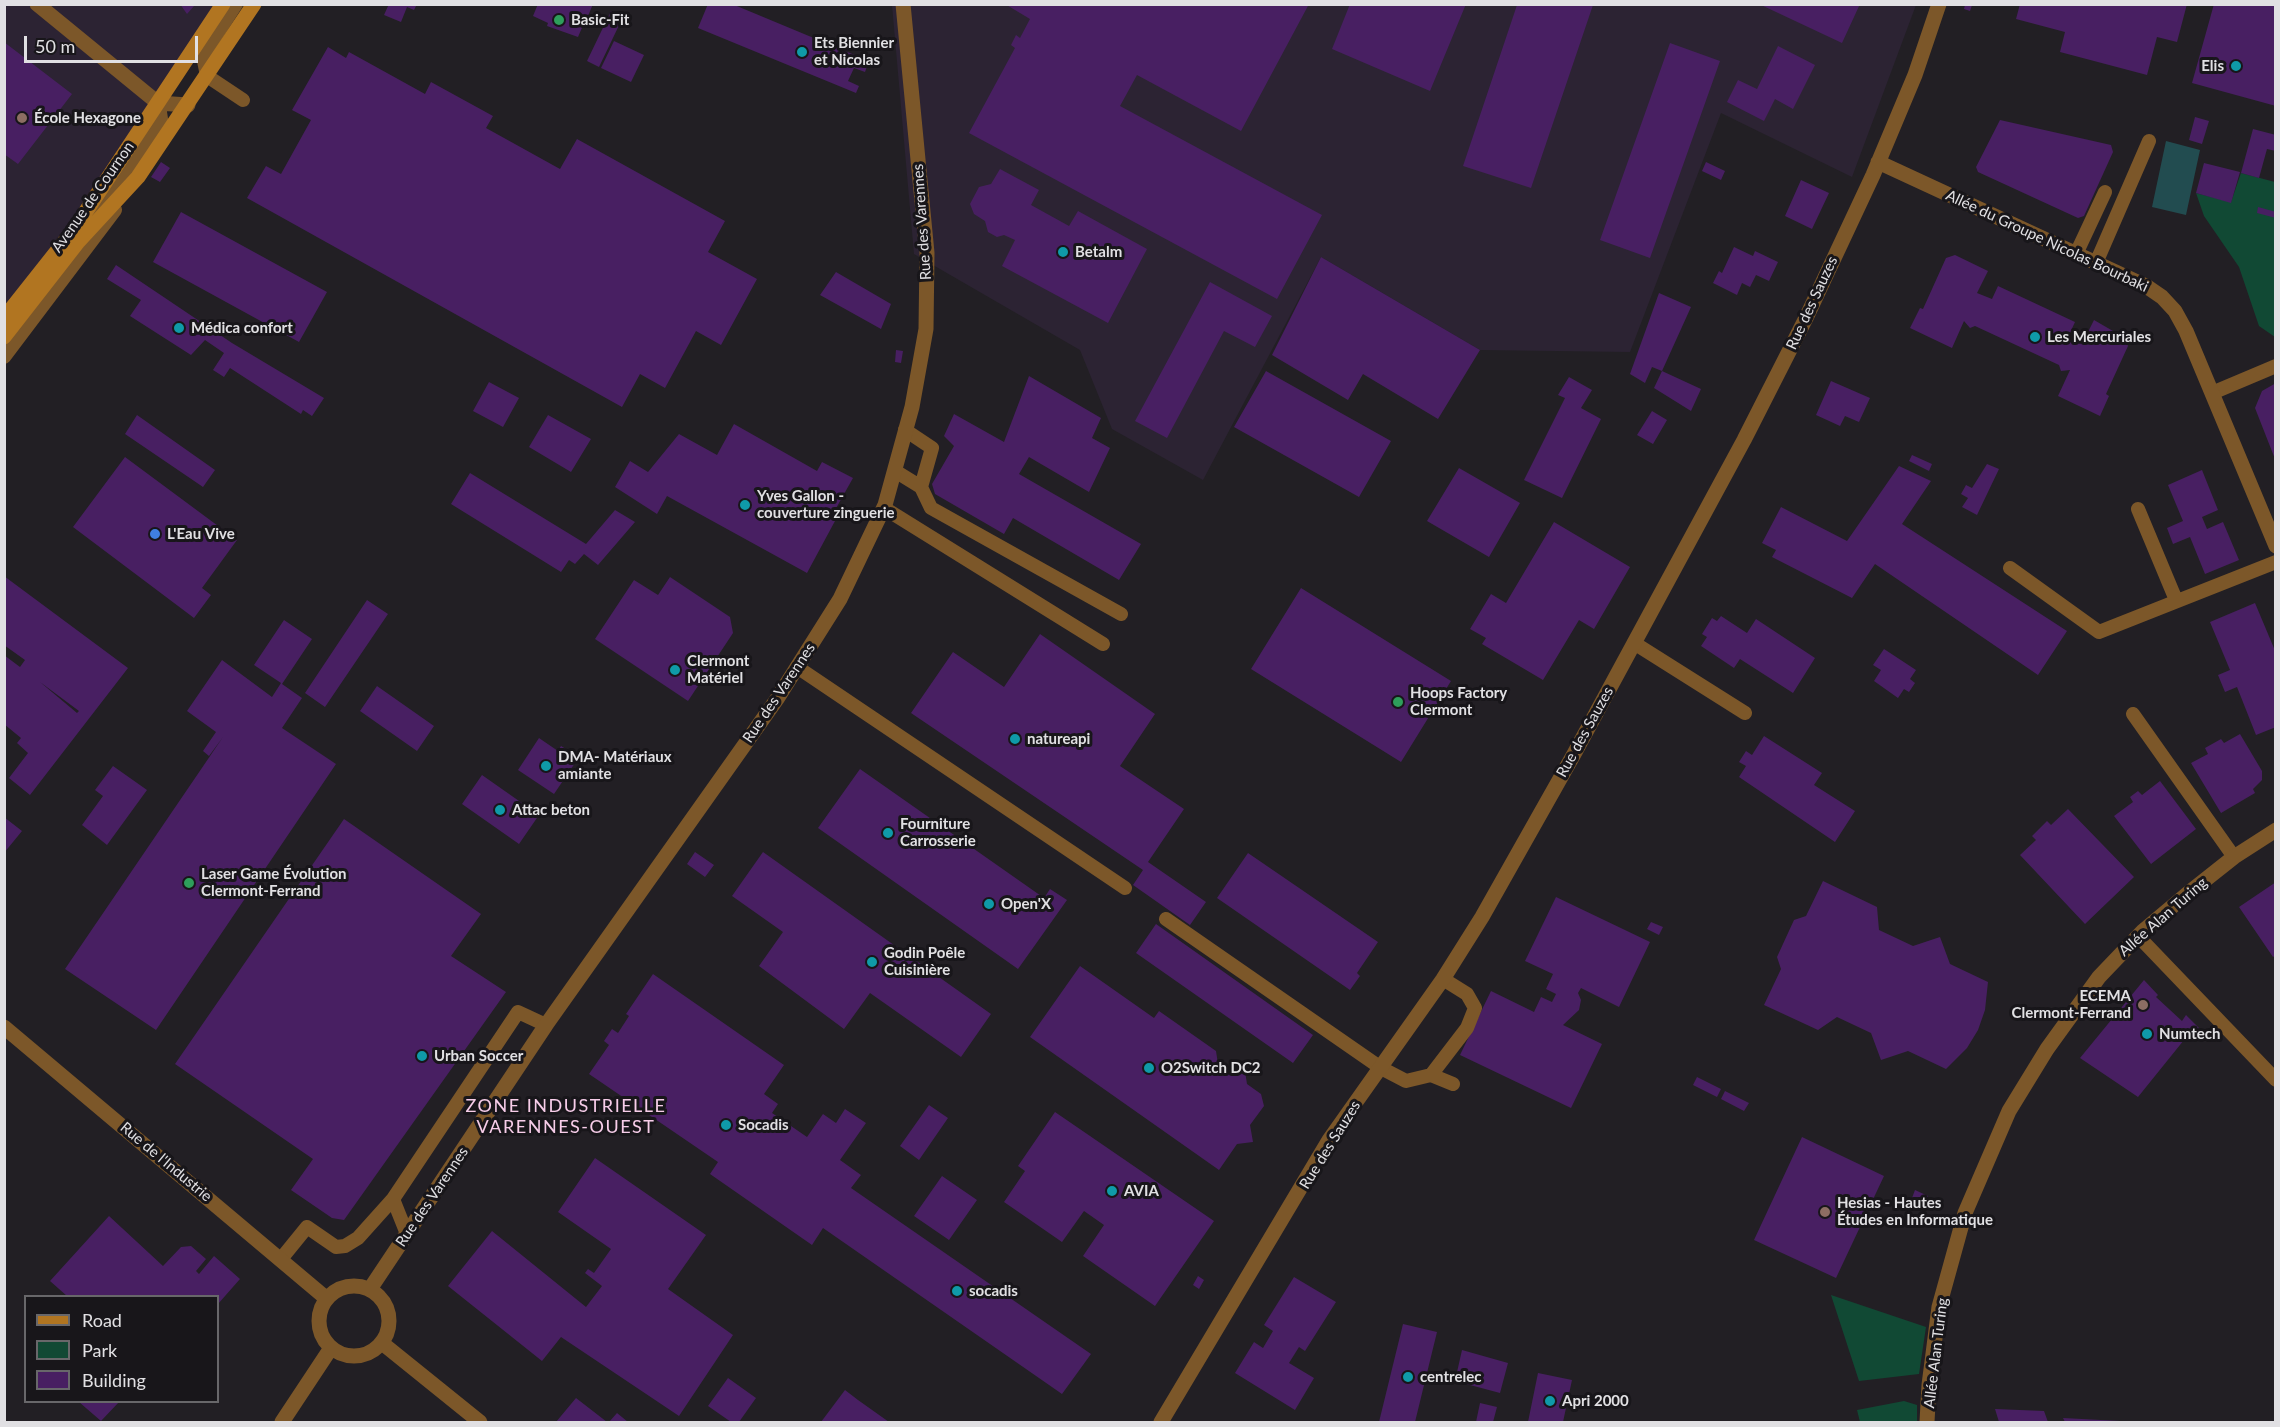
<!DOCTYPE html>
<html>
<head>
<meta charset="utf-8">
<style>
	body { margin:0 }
	#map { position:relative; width:2280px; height:1427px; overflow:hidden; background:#221f24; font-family:Lato,sans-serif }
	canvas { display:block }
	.frame { position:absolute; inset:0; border:6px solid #e1e0e3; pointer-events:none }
	.legend { position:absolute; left:24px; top:1295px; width:195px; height:108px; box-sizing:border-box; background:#18161a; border:2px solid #68676a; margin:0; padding:8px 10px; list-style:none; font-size:18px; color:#e1e0e3 }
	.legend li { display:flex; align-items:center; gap:12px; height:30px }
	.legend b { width:30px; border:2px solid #68676a }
	.scale { position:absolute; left:24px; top:36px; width:174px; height:27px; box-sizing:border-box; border:3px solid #e1e0e3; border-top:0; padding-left:8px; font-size:18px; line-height:21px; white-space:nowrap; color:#e1e0e3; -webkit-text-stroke:4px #18161a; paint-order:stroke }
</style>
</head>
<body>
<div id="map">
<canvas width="2280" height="1427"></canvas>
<div class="frame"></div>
<ul class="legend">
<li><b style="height:8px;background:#b17521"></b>Road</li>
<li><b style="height:16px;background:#114934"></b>Park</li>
<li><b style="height:16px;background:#481f62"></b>Building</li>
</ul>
<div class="scale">50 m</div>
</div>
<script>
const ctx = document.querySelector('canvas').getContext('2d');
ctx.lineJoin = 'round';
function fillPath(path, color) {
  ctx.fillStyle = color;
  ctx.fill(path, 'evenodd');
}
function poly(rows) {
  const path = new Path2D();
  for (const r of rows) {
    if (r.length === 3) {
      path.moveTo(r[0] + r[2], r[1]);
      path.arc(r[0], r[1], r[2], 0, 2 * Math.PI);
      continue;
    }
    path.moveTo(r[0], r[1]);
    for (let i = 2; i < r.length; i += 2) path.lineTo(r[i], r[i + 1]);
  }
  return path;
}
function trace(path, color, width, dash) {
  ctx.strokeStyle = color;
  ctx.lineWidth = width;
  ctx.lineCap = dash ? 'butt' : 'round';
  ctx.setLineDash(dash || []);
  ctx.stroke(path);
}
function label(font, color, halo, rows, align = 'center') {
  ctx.font = font + ' Lato,sans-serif';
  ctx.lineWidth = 6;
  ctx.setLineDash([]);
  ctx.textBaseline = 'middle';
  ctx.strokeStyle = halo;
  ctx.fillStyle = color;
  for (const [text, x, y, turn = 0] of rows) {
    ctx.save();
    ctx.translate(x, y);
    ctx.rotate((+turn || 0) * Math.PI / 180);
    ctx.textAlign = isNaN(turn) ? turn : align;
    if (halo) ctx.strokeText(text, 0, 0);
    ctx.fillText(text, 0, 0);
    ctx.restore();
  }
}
fillPath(poly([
	[5,5,223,5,5,335],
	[892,5,1916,5,1852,177,1721,113,1630,352,1480,350,1321,257,1203,480,1112,429,1080,350,914,254]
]), '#2c2333');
fillPath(poly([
	[2241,173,2275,182,2275,337,2259,326,2239,267,2204,216,2196,193,2231,202],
	[1831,1295,1926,1327,1919,1374,1859,1381],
	[1904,1401,1917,1405,1917,1422,1860,1422,1857,1410]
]), '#114934');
fillPath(poly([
	[2166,141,2200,150,2186,215,2152,207]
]), '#224c50');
fillPath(poly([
	[180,4,192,4,194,6,187,14],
	[389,4,417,4,414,10,407,7,401,22,384,15],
	[538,4,542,5,593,4,588,16,584,15,581,22,584,23,578,37,547,26,548,23,533,16],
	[708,4,732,4,869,61,865,72,854,68,848,81,859,86,856,93,698,28],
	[1005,4,1309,4,1241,131,1137,75,1120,106,1322,215,1277,299,969,133,1015,48,1011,45,1016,35,1020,38,1030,19],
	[1350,4,1466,4,1430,91,1332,49],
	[1759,4,1860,4,1842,43],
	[2020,4,2187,4,2177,42,2157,37,2147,75,2060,52,2065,32,2016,19],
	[2214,4,2276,4,2276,106,2192,83],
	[1517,5,1593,5,1531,188,1463,166],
	[1965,5,1972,5,1970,11,1964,9],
	[611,11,623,17,599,67,587,61],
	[614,41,644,55,631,82,601,68],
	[4,42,72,94,18,164,4,154],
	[1670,43,1720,61,1650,258,1600,240],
	[1778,46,1815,65,1793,109,1775,99,1764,121,1727,102,1738,80,1757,89],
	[328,47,346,58,349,52,425,94,431,82,493,116,486,128,560,169,577,139,725,221,708,252,757,279,721,345,696,331,665,388,640,374,622,407,247,198,266,166,281,174,311,120,292,110],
	[2195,117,2209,121,2202,144,2189,140],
	[2000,120,2111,145,2113,152,2084,216,2078,218,1978,172,1976,167],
	[2253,129,2276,135,2276,151,2267,149,2259,178,2241,173],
	[161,162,170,168,160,182,151,177],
	[1706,162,1725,171,1721,180,1702,171],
	[2204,163,2240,172,2231,203,2196,193],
	[1000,169,1039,190,1031,205,1069,226,1078,211,1147,249,1108,323,1002,266,1015,240,1004,235,997,237,988,232,985,221,974,214,970,204,979,187,991,184],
	[1801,180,1829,193,1812,229,1785,216],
	[2258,207,2276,212,2276,218,2257,213],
	[181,212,327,292,299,342,153,262],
	[1734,247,1753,256,1755,251,1778,262,1769,281,1756,275,1750,287,1742,283,1737,295,1713,283,1719,271,1722,273],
	[1955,255,1988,271,1977,293,1992,299,1998,286,2075,322,2069,335,2083,342,2094,320,2125,338,2128,346,2106,394,2109,396,2100,416,2058,396,2070,370,2061,371,2059,365,1975,326,1970,328,1964,321,1952,348,1910,328,1920,308,1923,309,1946,258],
	[1321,257,1480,350,1438,419,1363,374,1348,400,1272,355],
	[116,265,232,343,324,398,312,416,303,410,301,414,230,368,224,377,213,370,224,353,205,340,191,355,130,316,141,300,107,279],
	[836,272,891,304,881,329,820,295],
	[1210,282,1272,316,1255,347,1224,331,1167,438,1135,421],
	[1659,293,1691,307,1662,371,1652,367,1645,383,1630,374],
	[896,350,903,351,901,363,895,362],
	[1266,371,1391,441,1359,497,1234,427],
	[1662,371,1701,389,1691,411,1654,388],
	[1029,376,1101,418,1092,438,1110,448,1089,492,1029,457,1019,474,1141,544,1119,580,1013,518,1004,534,935,494,932,484,954,446,944,436,954,414,1004,442],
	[1569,377,1592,390,1581,408,1601,419,1562,498,1524,480,1565,398,1558,395],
	[1831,381,1870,398,1859,422,1845,416,1840,426,1816,415],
	[489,382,519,398,503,427,473,411],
	[2276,383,2276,459,2275,459,2255,408,2262,391],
	[1652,411,1667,420,1653,444,1637,435],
	[137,415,215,470,203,487,125,434],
	[548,415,591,439,571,472,529,447],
	[734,424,817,471,822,462,853,478,830,519,835,521,807,573,667,496,657,514,615,487,630,461,648,472,679,434,717,455],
	[1912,455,1932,464,1929,471,1909,461],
	[125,457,237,540,202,588,211,595,194,618,73,527],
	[1987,464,1999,469,1977,515,1962,507,1968,498,1961,494,1966,485,1972,488],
	[1899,466,1931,481,1902,524,2067,631,2038,675,1875,564,1852,598,1772,557,1776,550,1762,543,1781,507,1847,541],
	[1459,468,1520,503,1489,557,1427,521],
	[2202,470,2218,510,2202,517,2207,529,2223,522,2239,560,2205,574,2190,537,2173,544,2167,528,2183,521,2168,485],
	[470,473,586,544,615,510,635,522,598,565,584,554,575,564,569,560,561,572,451,504],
	[1554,522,1630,567,1594,629,1579,620,1543,680,1482,644,1486,638,1470,629,1491,594,1506,603],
	[4,576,128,668,30,795,9,778,28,753,17,743,21,738,4,724,4,655,20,667,25,660,4,645],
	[40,682,79,711,77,713],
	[670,577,730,617,733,633,688,701,595,639,634,580,658,595],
	[1301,588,1451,681,1401,762,1251,669],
	[367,600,388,614,325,707,305,693],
	[2255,603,2276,653,2276,727,2256,735,2237,687,2225,692,2218,675,2230,670,2210,622],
	[1721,616,1747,633,1756,619,1815,658,1793,693,1740,659,1734,668,1701,646,1707,637,1702,634,1712,618,1717,621],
	[284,620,312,639,282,684,302,698,282,728,336,764,156,1030,65,969,223,737,209,756,203,751,216,732,187,711,222,660,272,697,281,683,254,665],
	[1040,634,1155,714,1120,766,1184,809,1148,862,1206,902,1190,925,1133,885,1143,870,911,713,953,652,1004,687],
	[1884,649,1916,670,1910,679,1915,683,1909,692,1904,689,1898,698,1874,681,1881,670,1873,665],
	[377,686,434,726,417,751,360,711],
	[2240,734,2262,771,2262,780,2253,789,2255,793,2221,813,2191,763,2208,754,2205,748,2221,739,2224,743],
	[1764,736,1822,773,1814,785,1855,811,1835,842,1739,777,1746,766,1739,762,1746,751,1752,755],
	[539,738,558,751,561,746,569,751,565,757,575,763,554,794,518,770],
	[113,766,147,790,107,845,82,825,103,796,95,790],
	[860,769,1044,898,1050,889,1067,900,1018,969,818,828],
	[482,775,539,815,519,844,462,804],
	[2160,781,2196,829,2151,864,2114,816,2133,802,2130,797,2138,791,2142,795],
	[2068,809,2134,877,2085,924,2020,855,2036,840,2032,836,2047,821,2051,825],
	[4,817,22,831,4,853],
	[344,819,481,914,451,956,506,992,344,1220,332,1218,291,1190,313,1159,175,1064],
	[695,852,714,865,705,877,687,864],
	[763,852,991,1014,961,1057,870,993,844,1029,759,966,783,932,732,896],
	[1248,853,1378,942,1357,973,1360,976,1350,990,1217,898],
	[1823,881,1877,907,1879,930,1913,946,1940,937,1950,964,1988,982,1985,1010,1978,1030,1967,1048,1946,1069,1908,1051,1881,1060,1871,1033,1837,1017,1818,1030,1764,1005,1781,969,1777,957,1794,920,1806,916],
	[2276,882,2276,955,2273,957,2239,907],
	[1556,897,1650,942,1619,1007,1581,988,1578,993,1581,1000,1579,1010,1563,1025,1602,1044,1571,1108,1460,1055,1491,991,1534,1012,1541,997,1552,1002,1556,994,1546,989,1553,974,1525,961],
	[1651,922,1663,927,1659,935,1647,929],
	[1156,924,1313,1035,1293,1063,1136,953],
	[1080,966,1154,1018,1159,1011,1216,1051,1218,1064,1232,1074,1245,1071,1247,1084,1261,1094,1264,1106,1250,1125,1253,1142,1237,1144,1219,1170,1030,1037],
	[653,974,784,1065,764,1094,778,1104,772,1113,807,1137,823,1114,836,1123,845,1109,866,1123,840,1160,861,1175,851,1188,1091,1354,1062,1394,823,1228,812,1245,710,1174,718,1162,589,1074,609,1045,604,1041,612,1029,618,1033,629,1016,626,1014],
	[2144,980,2158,995,2156,997,2182,1021,2186,1015,2199,1028,2187,1042,2184,1040,2138,1097,2080,1058],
	[1697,1077,1721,1089,1717,1097,1693,1085],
	[1725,1091,1749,1103,1744,1111,1721,1099],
	[929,1105,948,1118,919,1160,900,1146],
	[1055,1112,1214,1221,1155,1306,1083,1256,1104,1225,1084,1211,1062,1242,1004,1202,1025,1171,1018,1166],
	[1802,1137,1884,1176,1836,1278,1754,1240],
	[595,1158,706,1235,668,1289,733,1335,679,1416,561,1337,542,1361,448,1286,492,1231,586,1307,602,1286,585,1273,588,1269,594,1273,611,1249,558,1212],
	[942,1176,977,1200,949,1240,914,1216],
	[1915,1190,1928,1196,1924,1204,1912,1198],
	[109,1216,163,1266,181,1247,191,1246,206,1259,196,1271,199,1274,214,1256,240,1279,218,1304,218,1296,67,1296,50,1281],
	[1198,1276,1204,1280,1199,1289,1193,1285],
	[1294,1277,1336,1302,1305,1351,1299,1347,1289,1363,1314,1378,1295,1410,1235,1373,1254,1342,1263,1348,1273,1331,1264,1325],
	[1403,1324,1437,1332,1415,1422,1379,1422],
	[1462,1350,1508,1363,1500,1393,1455,1381],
	[1538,1373,1572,1380,1563,1422,1528,1422],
	[728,1378,756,1398,739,1422,731,1422,708,1406],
	[845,1390,858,1400,889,1422,821,1422],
	[576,1398,607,1422,556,1422],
	[79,1402,119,1402,101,1421],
	[1480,1403,1497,1407,1493,1422,1476,1422],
	[1995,1409,2044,1411,2048,1422,1999,1422],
	[617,1413,628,1422,609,1422],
	[2063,1418,2120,1421,2120,1422,2065,1422]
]), '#481f62');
trace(poly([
	[236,4,203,56,207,76,243,100],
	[2076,254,2105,192],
	[2096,263,2149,141],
	[4,357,115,210],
	[2212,393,2276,366],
	[905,430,932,448,921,487],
	[895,471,921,487,931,508,1121,614],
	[884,508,1103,644],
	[2138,509,2176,600],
	[2010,568,2099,632,2276,562],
	[1634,643,1745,713],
	[797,667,1125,888],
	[2133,714,2234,857],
	[1166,919,1381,1068,1406,1081,1431,1075,1453,1084],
	[2138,936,2276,1080],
	[1431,1075,1467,1028,1475,1008,1467,994,1443,979],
	[393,1199,407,1234],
	[281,1259,307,1227,336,1247,345,1246,358,1238,393,1199,518,1012,546,1025]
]), '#7c5729', 14);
trace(poly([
	[37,4,158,103,188,105],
	[1878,162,2146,286,2162,297,2175,311,2186,331,2276,546],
	[99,212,161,122,158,103],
	[4,1027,327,1299],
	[354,1321,35],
	[370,1289,546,1025,777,699,840,599,885,505,912,407,926,329,927,253,903,4],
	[382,1343,480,1422],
	[282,1422,331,1348],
	[1161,1422,1329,1140,1443,979,1482,917,1574,754,1744,440,1806,318,1873,175,1915,75,1939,4],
	[1927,1422,1929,1385,1939,1307,1965,1213,2009,1111,2047,1049,2099,977,2143,931,2186,895,2234,857,2276,830]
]), '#7c5729', 15);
trace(poly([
	[4,318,73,231,223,4],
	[4,337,78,242,138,177,254,4]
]), '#b17521', 15);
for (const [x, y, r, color] of [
	[559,20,6,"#2e9e5b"],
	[802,52,6,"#0f9aa8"],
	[2236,66,6,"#0f9aa8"],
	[22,118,6,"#8d6e63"],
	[1063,252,6,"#0f9aa8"],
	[179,328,6,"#0f9aa8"],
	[2035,337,6,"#0f9aa8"],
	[745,505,6,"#0f9aa8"],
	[155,534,6,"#3f7fe0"],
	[675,670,6,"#0f9aa8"],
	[1398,702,6,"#2e9e5b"],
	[1015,739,6,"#0f9aa8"],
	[546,766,6,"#0f9aa8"],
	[500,810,6,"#0f9aa8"],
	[888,833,6,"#0f9aa8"],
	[189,883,6,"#2e9e5b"],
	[989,904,6,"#0f9aa8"],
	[872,962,6,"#0f9aa8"],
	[2143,1005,6,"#8d6e63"],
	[2147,1034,6,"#0f9aa8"],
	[422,1056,6,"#0f9aa8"],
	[1149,1068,6,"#0f9aa8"],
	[726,1125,6,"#0f9aa8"],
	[1112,1191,6,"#0f9aa8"],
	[1825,1212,6,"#8d6e63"],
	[957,1291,6,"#0f9aa8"],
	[1408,1377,6,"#0f9aa8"],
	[1550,1401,6,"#0f9aa8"]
]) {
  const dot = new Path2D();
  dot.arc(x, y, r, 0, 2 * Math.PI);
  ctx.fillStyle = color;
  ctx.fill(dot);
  trace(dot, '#18161a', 2);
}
label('bold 15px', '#e1e0e3', '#18161a', [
	["Basic-Fit",571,20],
	["Ets Biennier",814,43],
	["et Nicolas",814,60],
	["Elis",2224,66,"right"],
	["École Hexagone",34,118],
	["Betalm",1075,252],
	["Médica confort",191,328],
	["Les Mercuriales",2047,337],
	["Yves Gallon -",757,496],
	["couverture zinguerie",757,513],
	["L'Eau Vive",167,534],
	["Clermont",687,661],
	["Matériel",687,678],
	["Hoops Factory",1410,693],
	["Clermont",1410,710],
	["natureapi",1027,739],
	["DMA- Matériaux",558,757],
	["amiante",558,774],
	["Attac beton",512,810],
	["Fourniture",900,824],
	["Carrosserie",900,841],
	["Laser Game Évolution",201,874],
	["Clermont-Ferrand",201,891],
	["Open'X",1001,904],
	["Godin Poêle",884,953],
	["Cuisinière",884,970],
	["ECEMA",2131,996,"right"],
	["Clermont-Ferrand",2131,1013,"right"],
	["Numtech",2159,1034],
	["Urban Soccer",434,1056],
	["O2Switch DC2",1161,1068],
	["Socadis",738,1125],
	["AVIA",1124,1191],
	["Hesias - Hautes",1837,1203],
	["Études en Informatique",1837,1220],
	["socadis",969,1291],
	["centrelec",1420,1377],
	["Apri 2000",1562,1401]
], 'left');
label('15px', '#e1e0e3', '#18161a', [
	["Avenue de Cournon",93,197,-55],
	["Rue des Varennes",922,222,-94],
	["Allée du Groupe Nicolas Bourbaki",2047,241,25],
	["Rue des Sauzes",1812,303,-65],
	["Rue des Varennes",779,693,-56],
	["Rue des Sauzes",1585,732,-61],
	["Allée Alan Turing",2163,917,-41],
	["Rue des Sauzes",1330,1145,-58],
	["Rue de l'Industrie",166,1162,40],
	["Rue des Varennes",432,1197,-56],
	["Allée Alan Turing",1936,1353,-83]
]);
ctx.letterSpacing = '1.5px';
label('18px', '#f7cde9', '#18161a', [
	["ZONE INDUSTRIELLE",566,1106],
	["VARENNES-OUEST",566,1127]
]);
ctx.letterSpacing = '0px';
</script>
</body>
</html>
